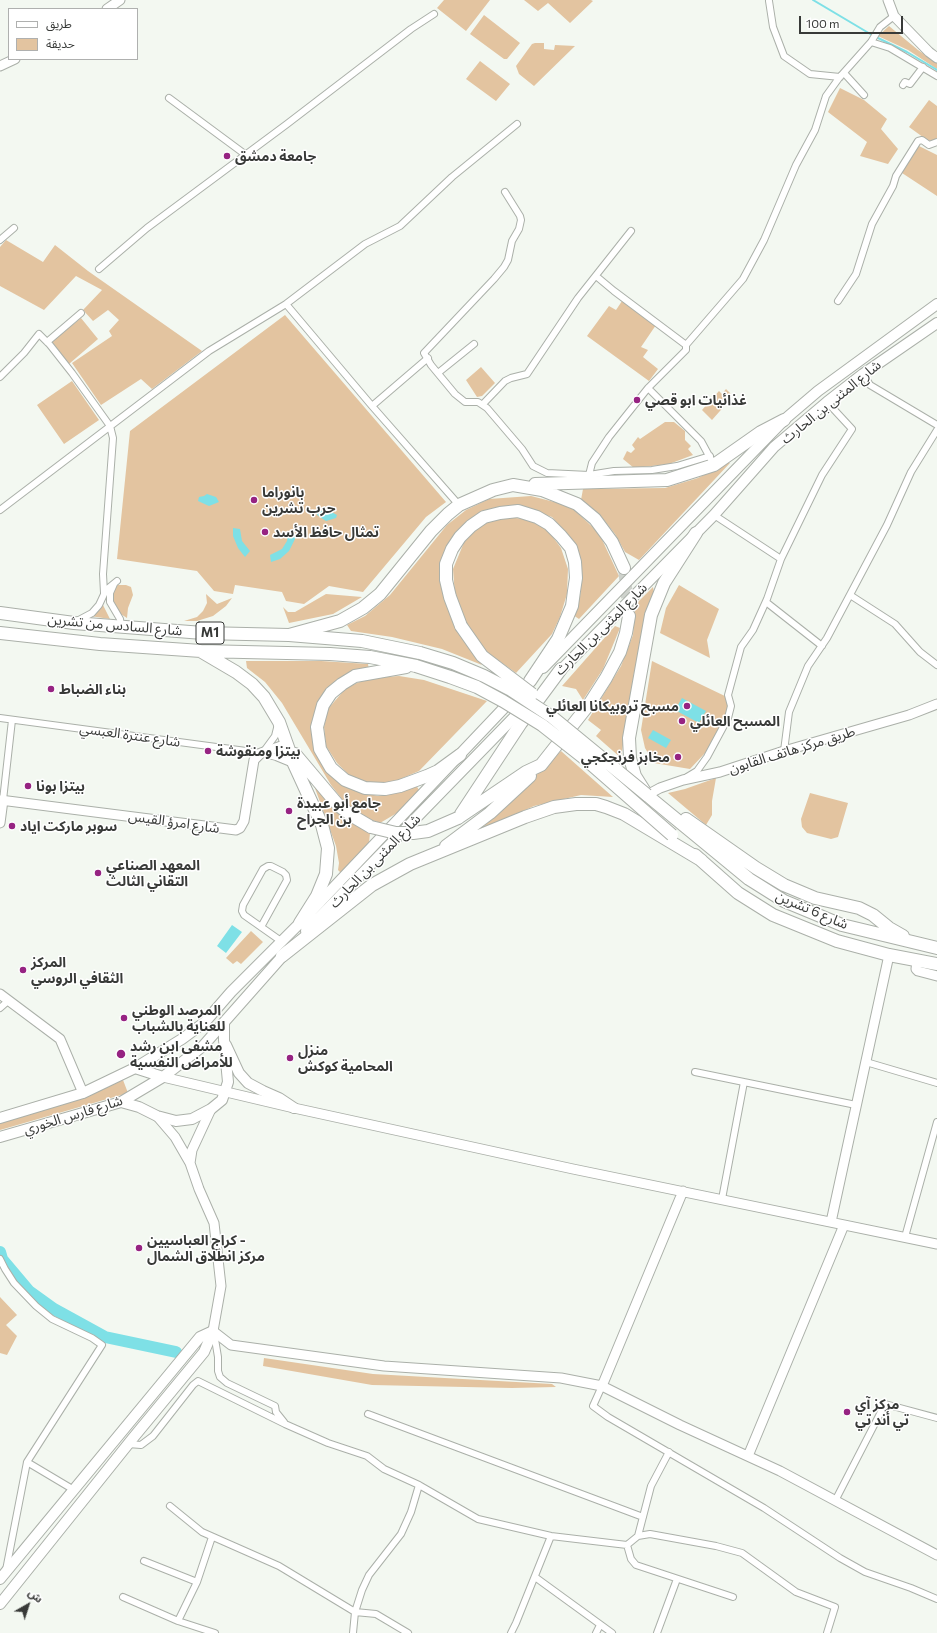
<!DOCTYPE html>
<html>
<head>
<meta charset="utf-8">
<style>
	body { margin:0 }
	#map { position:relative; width:937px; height:1633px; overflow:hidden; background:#f3f8f1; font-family:Commissioner,"Noto Sans Arabic",sans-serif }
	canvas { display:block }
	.legend { position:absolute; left:8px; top:8px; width:130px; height:52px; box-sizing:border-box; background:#fff; border:1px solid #afb0af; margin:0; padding:5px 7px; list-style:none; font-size:12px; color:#383a38 }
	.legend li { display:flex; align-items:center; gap:8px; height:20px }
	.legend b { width:20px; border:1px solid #afb0af }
	.north { position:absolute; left:8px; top:1585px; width:40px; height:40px; -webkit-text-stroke:3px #fff; paint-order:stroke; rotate:39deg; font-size:11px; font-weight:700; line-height:16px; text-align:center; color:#383a38 }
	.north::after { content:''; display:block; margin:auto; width:14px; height:18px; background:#383a38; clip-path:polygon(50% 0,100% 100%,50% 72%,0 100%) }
	.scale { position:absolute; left:799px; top:16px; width:104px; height:18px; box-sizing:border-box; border:2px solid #383a38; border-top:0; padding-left:5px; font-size:12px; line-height:14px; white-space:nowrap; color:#383a38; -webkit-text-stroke:3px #fff; paint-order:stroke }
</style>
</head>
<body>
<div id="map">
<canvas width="937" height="1633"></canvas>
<ul class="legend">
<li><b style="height:5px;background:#fff"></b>طريق</li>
<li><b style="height:11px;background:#e3c4a0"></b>حديقة</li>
</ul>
<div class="north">ش</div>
<div class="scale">100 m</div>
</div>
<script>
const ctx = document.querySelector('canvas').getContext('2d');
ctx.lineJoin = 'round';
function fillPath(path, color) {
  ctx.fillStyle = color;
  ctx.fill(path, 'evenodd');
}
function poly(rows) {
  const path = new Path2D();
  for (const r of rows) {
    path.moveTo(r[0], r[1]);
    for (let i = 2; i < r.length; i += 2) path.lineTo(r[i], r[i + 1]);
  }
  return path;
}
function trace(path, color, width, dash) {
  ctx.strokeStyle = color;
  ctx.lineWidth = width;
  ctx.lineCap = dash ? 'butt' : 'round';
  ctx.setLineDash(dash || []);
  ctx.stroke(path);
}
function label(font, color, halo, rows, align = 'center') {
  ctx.font = font + ' Commissioner,"Noto Sans Arabic",sans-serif';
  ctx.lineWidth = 3;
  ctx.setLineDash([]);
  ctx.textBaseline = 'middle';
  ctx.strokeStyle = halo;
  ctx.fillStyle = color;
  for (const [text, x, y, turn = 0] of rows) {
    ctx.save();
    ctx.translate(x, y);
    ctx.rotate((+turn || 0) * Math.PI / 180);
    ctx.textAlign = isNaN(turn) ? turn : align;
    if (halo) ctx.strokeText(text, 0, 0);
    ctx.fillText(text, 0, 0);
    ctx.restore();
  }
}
fillPath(poly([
	[444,0,490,0,466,31,437,8],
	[524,0,591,0,593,1,570,23,548,3,538,11],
	[484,15,520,43,507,59,504,59,470,34],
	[889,26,918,50,937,63,937,69,908,50,878,36],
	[535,43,544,43,544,49,554,50,555,45,575,46,534,86,519,74,516,66,532,44],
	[480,61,510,84,496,101,466,79],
	[840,88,864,100,887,119,881,129,898,149,888,164,860,156,867,142,828,112],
	[929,100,937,106,937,139,935,141,927,140,909,127],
	[919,146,937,155,937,196,902,173,905,165],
	[6,240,43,262,55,245,88,271,202,351,152,389,141,379,101,405,72,363,112,336,109,331,119,320,108,310,93,321,83,310,102,290,76,276,44,310,0,286,0,247],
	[622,301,656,325,641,347,648,350,643,357,658,369,649,381,587,336,609,306,616,310],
	[285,315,446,502,426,517,363,592,329,586,304,604,286,601,282,592,235,585,233,594,214,591,197,571,117,559,130,431],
	[81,318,98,339,69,364,51,342],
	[481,367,495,383,482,396,477,397,466,380],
	[72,381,99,420,64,444,37,405],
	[726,389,731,394,725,401,727,403,712,420,702,410,719,391,722,394],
	[665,422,674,422,685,431,685,440,691,446,688,449,693,455,669,464,634,468,623,459,627,451,631,453,635,449,632,445,638,437,640,439],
	[727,463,730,463,639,560,625,552,615,534,600,515,581,500,583,489,665,488,698,478],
	[531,496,570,506,599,533,619,576,579,619,573,615,580,597,582,571,575,543,552,517,520,507,497,508,444,553,460,634,482,665,442,649,392,637,351,631,347,625,365,616,390,595,447,525,466,510,489,499],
	[505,517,526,519,547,529,561,548,568,569,567,594,560,617,552,634,516,673,484,650,464,622,455,596,453,569,465,540,482,524],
	[118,585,126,585,131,587,133,595,128,608,127,618,116,611,112,603,111,594,115,586],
	[679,585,719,609,707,640,710,658,660,633,666,608],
	[653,587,654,592,634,673,621,758,596,736,601,730,588,720,621,666,633,635,635,605],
	[206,594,217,604,232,598,226,606,213,616,197,621,184,621,197,617,203,611,207,603],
	[326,594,362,597,333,614,289,623,283,607,288,612,295,612],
	[103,605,110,619,90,616],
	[615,626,620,628,603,669,583,700,576,689,562,686],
	[246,661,321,661,368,664,369,670,350,673,332,684,319,701,312,722,312,740,320,761,334,778,356,791,378,796,401,792,416,785,419,790,397,813,380,823,364,817,345,803,331,785,282,703,265,682,247,668],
	[652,661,729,698,727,712,706,752,690,769,654,763,645,748,641,730],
	[399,676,424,680,487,701,419,771,398,780,385,783,367,782,349,775,337,763,326,746,324,727,328,709,345,689,357,683,371,678],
	[561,751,613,797,581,795,534,806,479,831],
	[308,769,370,833,369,843,342,874,338,870,339,863,336,846],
	[716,778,712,801,712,815,706,825,668,793,685,789],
	[810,793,848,803,838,837,831,839,807,833,802,827,801,819],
	[251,931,263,942,241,964,237,961,233,964,226,958],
	[123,1080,128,1093,0,1130,0,1123,83,1098],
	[0,1297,17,1315,6,1325,17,1336,7,1355,0,1353],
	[264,1358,373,1374,552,1384,556,1387,512,1388,372,1385,263,1366]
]), '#e3c4a0');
fillPath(poly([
	[207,494,216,497,219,502,209,506,198,501,199,497,204,496],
	[326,509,337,515,336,518,326,521,317,515,318,512],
	[233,528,240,529,242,541,250,551,245,557,238,548,233,536],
	[288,535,296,537,289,551,280,559,271,562,270,555,282,549,287,541],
	[682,698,706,711,699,723,675,710],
	[653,730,671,740,666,748,648,738],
	[232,925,242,932,226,953,217,946]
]), '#7ee0e6');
trace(poly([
	[813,0,872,35],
	[878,38,907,52,937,70]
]), '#7ee0e6', 2);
trace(poly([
	[0,1252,2,1259,29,1291,54,1309,105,1337,176,1352]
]), '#7ee0e6', 12);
trace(poly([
	[624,568,629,616]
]), '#ced2cc', 12, [12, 6]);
const street = poly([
	[769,1,773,27,784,56,810,74,840,77],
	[871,42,890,48,937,76],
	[844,73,864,95],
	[903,85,905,82,910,84,923,67],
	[169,98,246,155],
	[505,192,520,216,521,220,519,229,512,241,508,260,504,267,494,279,424,353,431,365,455,394,465,402,478,402,487,408,522,449,533,466,547,473,589,475,614,471,652,470,677,466,710,456],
	[0,240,14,228],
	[99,269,147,228,287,124,411,29,434,14],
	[596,276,614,291,686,345],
	[838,301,856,274,872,224,893,186,896,176,918,141,922,140,929,145,937,142],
	[286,304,372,406,459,505],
	[47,342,81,313],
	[438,373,474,344],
	[863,374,870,385,937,425],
	[0,377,24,353,39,334,50,345,72,373,110,426,113,438,103,574,104,593],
	[483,404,505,381,511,378,527,374,578,298,631,231],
	[372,406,428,358],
	[714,465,701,441,648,388,686,350,686,345,743,279,764,240,796,165,815,130,826,96,839,78,871,42,880,27,894,16],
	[589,475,592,463,609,437,648,388],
	[0,510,209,351,286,304,365,244,400,226,452,177,517,124],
	[781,559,822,475,852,429,827,402],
	[114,584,110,593,110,602,120,619,121,626],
	[850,595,895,624,920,652,937,665],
	[766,602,822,646],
	[77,621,92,613,99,605,106,590,117,581],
	[0,718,261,753,276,757,293,764],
	[264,751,275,736,278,724],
	[784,751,789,712,808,666,827,638,887,525,911,472,937,430],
	[687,777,697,771,707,757,728,718,731,706,728,695,741,647,753,630,767,599,781,559,714,515],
	[3,800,12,720],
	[261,927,287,880,286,875,283,872,271,866,268,866,263,869,243,905,242,911,244,915,281,941],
	[0,1008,8,1001],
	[866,1062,937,1083],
	[695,1072,856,1105],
	[722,1199,744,1082],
	[905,1237,937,1122],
	[0,1259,5,1269,14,1283,36,1306,52,1319,92,1338,102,1345,27,1462,6,1570],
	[214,1333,218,1357,218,1371,220,1377,227,1383,275,1406,276,1412,284,1422],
	[602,1386,593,1406,608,1417,764,1508,840,1558,865,1572,911,1588,937,1599],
	[368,1414,643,1517],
	[128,1444,141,1445,153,1436,193,1385,198,1381,285,1424,328,1443,367,1456,384,1469,419,1485,478,1519,551,1536,627,1545,638,1536,650,1534,716,1546,742,1553,796,1592,835,1607,827,1633],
	[27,1462,74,1490],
	[835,1501,885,1404,937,1418],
	[170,1506,202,1532,279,1566,355,1612,376,1614,408,1633],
	[638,1536,651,1486,669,1452],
	[627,1545,631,1559,636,1565,733,1597],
	[144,1561,197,1582],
	[535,1577,612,1633],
	[123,1597,178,1621,215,1633],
	[178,1621,197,1582,212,1537],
	[353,1633,355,1612,362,1590,369,1575,401,1534,411,1512,419,1485],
	[511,1633,516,1623,551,1536],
	[596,1633,600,1625],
	[657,1633,677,1579]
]);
const secondary = poly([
	[888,0,894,16,929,52,937,58],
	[107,9,120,0],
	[0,66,15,59],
	[647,795,660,788,683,780,720,772,784,751,909,715,937,704],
	[0,800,236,830,240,828,244,821,254,760,261,753,287,744],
	[0,823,3,800],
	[917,961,916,969,918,971,937,976],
	[0,994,60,1039,83,1093],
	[163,1077,294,1108,573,1169,937,1244],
	[157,1116,175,1137,190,1163,199,1189,214,1223,221,1286,213,1331,231,1345,384,1366,561,1378,602,1386,680,1425,780,1471,937,1555],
	[190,1163,192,1150,211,1109],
	[831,1222,889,955],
	[602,1386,683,1191],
	[748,1456,844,1225]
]);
const primary = poly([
	[543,668,784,420,818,391,937,304],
	[556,675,714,515,774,447,827,402,863,374,937,323],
	[306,931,525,706],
	[226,1045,239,1073,248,1083,263,1091,279,1098,294,1108],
	[135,1068,163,1077],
	[121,1102,139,1107,157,1116,176,1121,192,1119,211,1109,222,1100,228,1082,224,1040,224,1024],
	[0,1118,83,1093,135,1068,182,1039,205,1022,231,992,300,923,522,689],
	[0,1137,121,1102,163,1077,203,1046,287,951],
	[0,1579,200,1337,213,1331],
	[0,1604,133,1438,204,1352,213,1331]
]);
const highway = poly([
	[535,484,667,480,714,465,761,432,784,420],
	[696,533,664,583,651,615,629,738,630,758,635,776,647,795,654,801,749,879,784,901,842,925,937,948],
	[0,613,74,623,203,633,289,635,362,641,420,653],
	[461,626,450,597,446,580,446,564,452,549,460,537,471,526,484,517,500,513,518,511,537,517,549,524,561,536,571,548,575,562,576,578,574,591,572,606,558,639,530,681],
	[0,633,100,644,201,651,330,654,370,657,416,666],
	[289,635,340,621,363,608,380,594,431,531,448,514,459,505,493,490,513,485,542,490,577,504,595,519,612,542,624,568],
	[202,652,236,672,252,684,264,697,279,722,294,764,322,825,328,848,326,874,317,896,300,923],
	[406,667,355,676,342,684,331,693,323,705,317,727,320,749,331,768,345,780,365,788,385,789,400,786,427,776,438,771,460,755],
	[295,754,339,806,354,817,371,827],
	[461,814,521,723,561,669],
	[458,818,526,772,541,765,590,703,606,678,620,652,626,633,629,616],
	[686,819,756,868,784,885,815,898,859,908,873,915,889,928,903,936],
	[446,846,490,813,530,776],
	[695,855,738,893,773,915,837,941,889,955,937,964],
	[282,956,372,885,410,864,525,817,554,807,576,804,596,804,606,807,624,814,701,860]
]);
trace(street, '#abb0a9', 8);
trace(secondary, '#abb0a9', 11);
trace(primary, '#abb0a9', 12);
trace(highway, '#abb0a9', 14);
trace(street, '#fff', 6);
trace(secondary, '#fff', 9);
trace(primary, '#fff', 10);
trace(highway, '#fff', 12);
const highwayBridge = poly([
	[461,626,482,656,532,694],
	[420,653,453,663,484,676,511,690,552,717,647,795],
	[416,666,450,677,477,687,503,701,542,725,584,758,672,835],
	[371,827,396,833,413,833,428,831,458,818]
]);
trace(highwayBridge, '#abb0a9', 14, []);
trace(highwayBridge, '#fff', 12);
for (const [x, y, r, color] of [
	[227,156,4,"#962382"],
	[637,400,4,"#962382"],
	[254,500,4,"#962382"],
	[265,532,4,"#962382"],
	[51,689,4,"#962382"],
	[687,706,4,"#962382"],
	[682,721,4,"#962382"],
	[208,751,4,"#962382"],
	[678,757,4,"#962382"],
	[28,786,4,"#962382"],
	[289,811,4,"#962382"],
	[12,826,4,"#962382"],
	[98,873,4,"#962382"],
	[23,970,4,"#962382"],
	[124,1018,4,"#962382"],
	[121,1054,5,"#962382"],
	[290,1058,4,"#962382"],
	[139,1248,4,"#962382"],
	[847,1412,4,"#962382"]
]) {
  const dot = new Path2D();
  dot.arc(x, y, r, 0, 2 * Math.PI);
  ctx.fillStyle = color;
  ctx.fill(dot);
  trace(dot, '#fff', 1.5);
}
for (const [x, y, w] of [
	[210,633,28]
]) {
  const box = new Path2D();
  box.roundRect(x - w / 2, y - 11, w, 22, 3);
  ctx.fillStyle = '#fff';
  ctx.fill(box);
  trace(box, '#383a38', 1);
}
label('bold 13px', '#383a38', null, [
	["M1",210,633]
]);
label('bold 14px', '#383a38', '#fff', [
	["جامعة دمشق",235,156],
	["غذائيات ابو قصي",645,400],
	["بانوراما",262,492],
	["حرب تشرين",262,508],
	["تمثال حافظ الأسد",273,532],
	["بناء الضباط",59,689],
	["مسبح تروبيكانا العائلي",679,706,"right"],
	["المسبح العائلي",690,721],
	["بيتزا ومنقوشة",216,751],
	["مخابز فرنجكجي",670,757,"right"],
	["بيتزا بونا",36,786],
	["جامع أبو عبيدة",297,803],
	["بن الجراح",297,819],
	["سوبر ماركت اياد",20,826],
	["المعهد الصناعي",106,865],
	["التقاني الثالث",106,881],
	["المركز",31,962],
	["الثقافي الروسي",31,978],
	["المرصد الوطني",132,1010],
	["للعناية بالشباب",132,1026],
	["مشفى ابن رشد",130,1046],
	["للأمراض النفسية",130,1062],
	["منزل",298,1050],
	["المحامية كوكش",298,1066],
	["كراج العباسيين -",147,1240],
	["مركز انطلاق الشمال",147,1256],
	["مركز آي",855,1404],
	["تي أند تي",855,1420]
], 'left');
label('14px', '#383a38', '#fff', [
	["شارع المثنى بن الحارث",831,402,-39],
	["شارع السادس من تشرين",115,625,5],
	["شارع المثنى بن الحارث",601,629,-45],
	["شارع عنترة العبسي",130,735,8],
	["طريق مركز هاتف القابون",792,750,-17],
	["شارع امرؤ القيس",174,822,8],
	["شارع المثنى بن الحارث",375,861,-46],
	["شارع 6 تشرين",812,910,23],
	["شارع فارس الخوري",73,1115,-17]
]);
</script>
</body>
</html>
